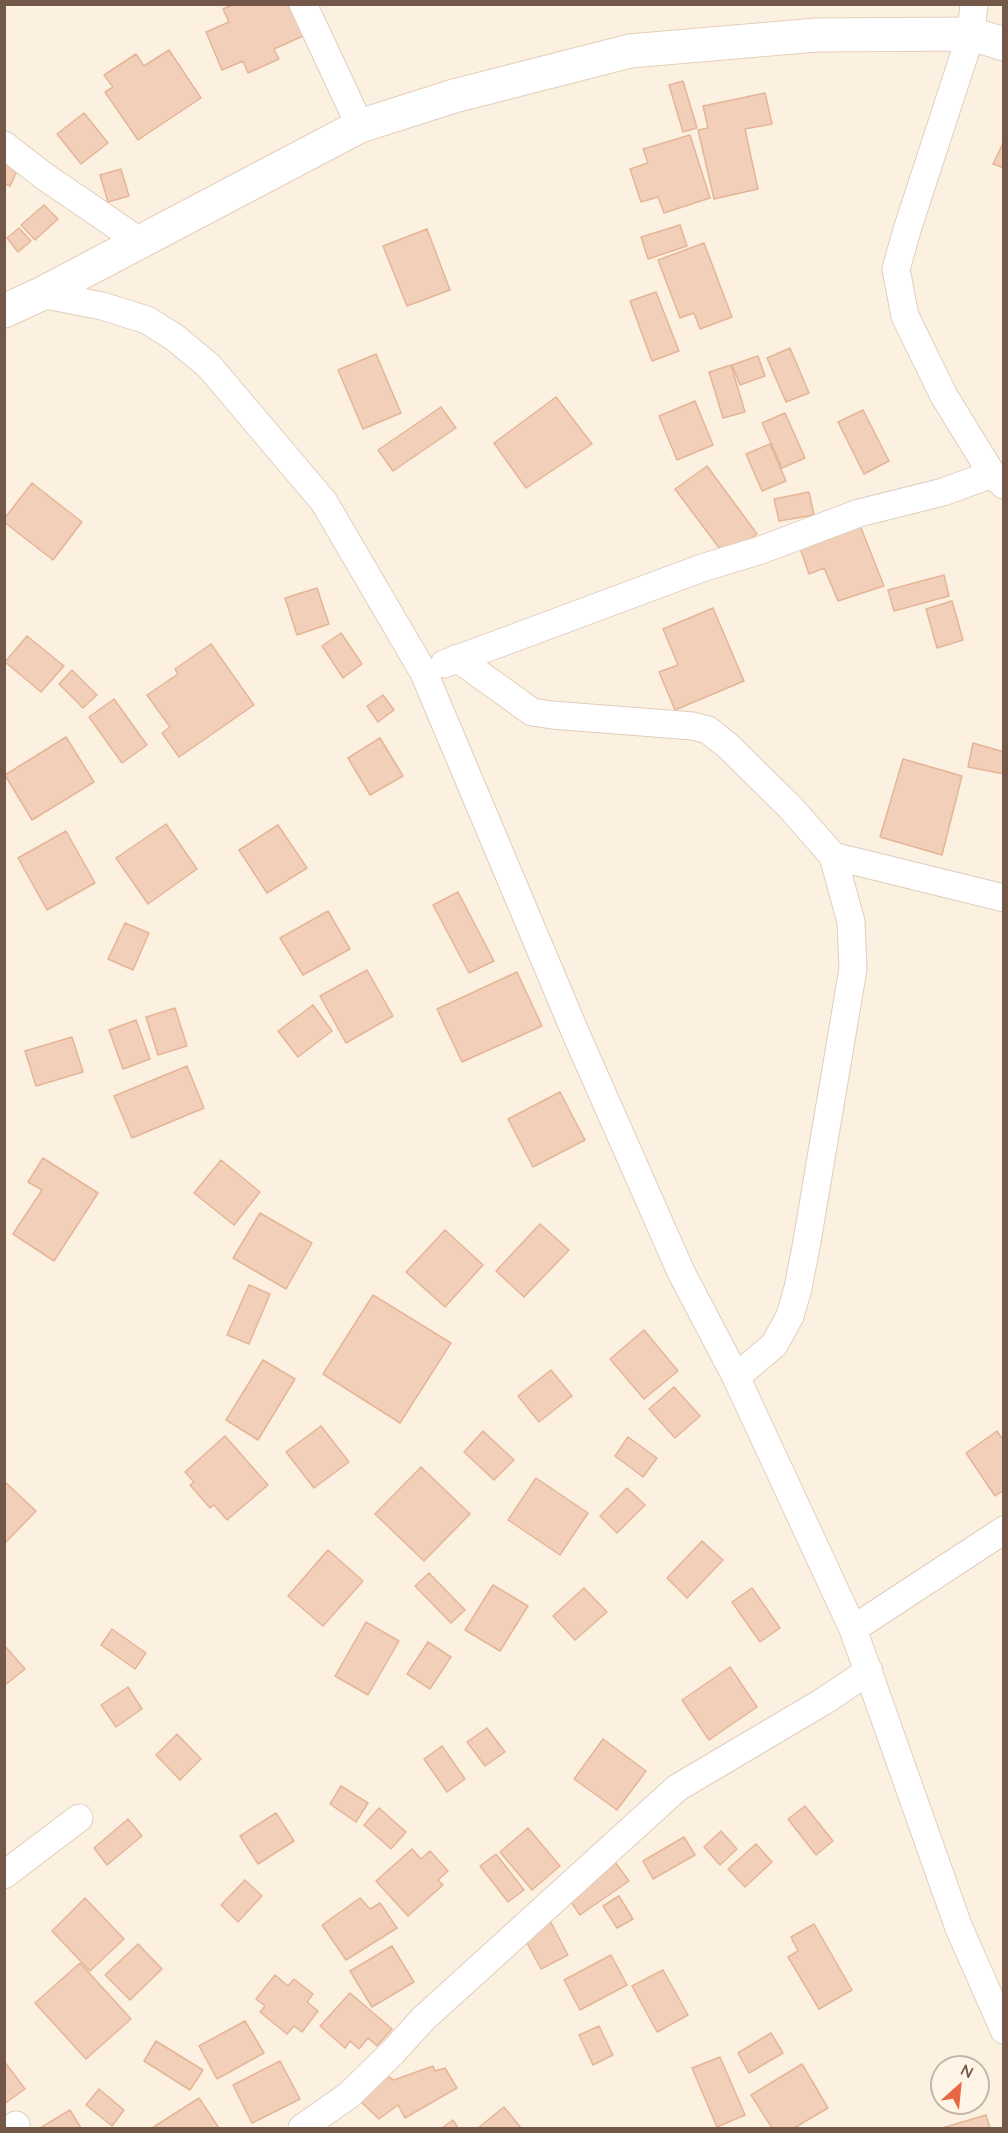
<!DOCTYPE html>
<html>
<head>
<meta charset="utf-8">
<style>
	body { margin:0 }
	#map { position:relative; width:1008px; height:2133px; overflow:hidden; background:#fcf1e1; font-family:Quicksand,sans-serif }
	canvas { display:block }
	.frame { position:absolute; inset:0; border:6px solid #735748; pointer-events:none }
	.north { position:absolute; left:930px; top:2055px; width:60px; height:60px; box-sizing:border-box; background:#fff5e7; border:2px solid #c7b6a7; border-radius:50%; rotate:27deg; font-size:16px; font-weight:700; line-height:24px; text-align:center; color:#735748 }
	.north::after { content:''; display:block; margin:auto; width:21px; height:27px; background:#e86844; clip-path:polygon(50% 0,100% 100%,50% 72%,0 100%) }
</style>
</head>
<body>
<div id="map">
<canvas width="1008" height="2133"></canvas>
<div class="frame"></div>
<div class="north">N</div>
</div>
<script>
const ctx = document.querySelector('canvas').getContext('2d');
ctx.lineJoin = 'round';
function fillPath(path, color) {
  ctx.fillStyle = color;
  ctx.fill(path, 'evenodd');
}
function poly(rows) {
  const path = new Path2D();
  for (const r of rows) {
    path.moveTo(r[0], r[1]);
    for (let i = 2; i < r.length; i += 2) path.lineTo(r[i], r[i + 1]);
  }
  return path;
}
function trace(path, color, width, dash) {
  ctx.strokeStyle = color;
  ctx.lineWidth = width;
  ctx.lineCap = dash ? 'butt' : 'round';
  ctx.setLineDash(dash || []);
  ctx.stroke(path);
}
const building = poly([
	[234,4,288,4,303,36,274,49,279,59,248,73,243,61,222,70,206,32,229,22,223,9,234,4],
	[169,50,201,98,138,140,105,92,113,87,104,75,136,54,144,66,169,50],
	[683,81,697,128,683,132,669,85,683,81],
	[765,93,772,124,745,129,758,189,714,199,698,130,708,128,703,106,765,93],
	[84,113,108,143,81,164,57,134,84,113],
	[690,135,710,198,664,213,658,197,641,202,630,169,648,163,643,149,690,135],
	[1004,141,1004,168,993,164,1004,141],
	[4,162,20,165,10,186,4,183,4,162],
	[121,169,129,196,108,202,100,175,121,169],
	[44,205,58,219,35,240,21,225,44,205],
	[680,225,687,246,648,259,641,237,680,225],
	[19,228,31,241,18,252,7,238,19,228],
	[427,229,450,290,407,306,383,246,427,229],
	[704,243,732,317,700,329,694,313,680,318,658,260,704,243],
	[656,292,679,351,652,361,630,301,656,292],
	[790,348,809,393,786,402,767,358,790,348],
	[376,354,401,413,363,429,338,370,376,354],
	[758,356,765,376,740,385,732,365,758,356],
	[731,365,745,412,723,418,709,372,731,365],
	[556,397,592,444,526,488,494,443,556,397],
	[695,401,713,445,677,460,659,416,695,401],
	[441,407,456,428,393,471,378,450,441,407],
	[863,410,889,461,864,474,838,422,863,410],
	[785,413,805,458,782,468,762,423,785,413],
	[770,444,786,481,762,491,746,454,770,444],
	[707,466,757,534,726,557,675,489,707,466],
	[32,483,82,522,53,560,4,522,4,519,32,483],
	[809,492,814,515,779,521,774,499,809,492],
	[859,523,884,586,838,601,824,568,809,574,799,545,859,523],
	[944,575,949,596,894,611,888,590,944,575],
	[317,588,329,624,297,635,285,598,317,588],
	[952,601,963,640,937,648,926,609,952,601],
	[713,608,744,681,675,710,659,672,678,665,663,629,713,608],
	[341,633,362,664,343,678,322,646,341,633],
	[27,636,64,666,41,692,5,662,27,636],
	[211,644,254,705,179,757,162,733,170,727,147,695,178,674,175,669,211,644],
	[72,670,97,695,83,708,59,684,72,670],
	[383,695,394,710,378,722,367,706,383,695],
	[114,699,147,745,122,763,89,717,114,699],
	[66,737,94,782,32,820,5,775,66,737],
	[380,738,403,776,370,795,348,758,380,738],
	[973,743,1004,752,1004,774,968,767,973,743],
	[903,759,962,776,942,855,880,837,903,759],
	[166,824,197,869,148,904,116,858,166,824],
	[278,825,307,868,267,893,239,850,278,825],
	[66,831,95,883,47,910,18,858,66,831],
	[458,892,494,961,469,973,433,905,458,892],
	[328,911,350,949,303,975,280,938,328,911],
	[125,923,149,933,133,970,108,959,125,923],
	[367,970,393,1016,346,1043,320,996,367,970],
	[517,972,542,1026,462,1062,437,1009,517,972],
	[313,1005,332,1031,298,1057,278,1031,313,1005],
	[175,1008,187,1046,158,1055,146,1017,175,1008],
	[136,1020,150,1059,123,1069,109,1030,136,1020],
	[72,1037,83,1072,36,1086,25,1051,72,1037],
	[187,1066,204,1108,132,1138,114,1096,187,1066],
	[560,1092,585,1140,533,1167,508,1119,560,1092],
	[43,1158,98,1193,54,1261,13,1234,42,1190,28,1182,43,1158],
	[221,1160,260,1192,234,1225,194,1193,221,1160],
	[260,1213,312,1243,286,1289,233,1258,260,1213],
	[540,1224,569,1250,524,1297,496,1271,540,1224],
	[445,1230,483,1265,445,1307,406,1272,445,1230],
	[249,1285,270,1294,249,1344,227,1335,249,1285],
	[373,1295,451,1343,400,1423,323,1374,373,1295],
	[644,1330,678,1371,644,1399,610,1359,644,1330],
	[263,1360,295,1379,258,1440,226,1420,263,1360],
	[551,1370,572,1396,539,1422,518,1396,551,1370],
	[674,1387,700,1416,675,1438,649,1409,674,1387],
	[321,1426,349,1462,314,1488,286,1452,321,1426],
	[483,1431,514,1460,494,1480,464,1452,483,1431],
	[997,1431,1004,1441,1004,1490,995,1496,966,1453,997,1431],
	[225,1436,268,1485,227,1520,214,1505,210,1508,190,1485,194,1482,185,1472,225,1436],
	[628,1437,657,1458,643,1477,615,1456,628,1437],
	[421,1467,470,1514,424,1561,375,1514,421,1467],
	[536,1478,588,1513,560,1555,508,1520,536,1478],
	[4,1481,36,1511,4,1544,4,1481],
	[627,1488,645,1505,617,1533,600,1516,627,1488],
	[702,1541,723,1560,687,1598,667,1578,702,1541],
	[328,1550,363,1581,323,1626,288,1596,328,1550],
	[429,1573,465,1610,451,1623,415,1586,429,1573],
	[493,1585,528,1606,500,1651,465,1630,493,1585],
	[584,1588,607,1612,575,1640,553,1616,584,1588],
	[752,1588,780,1628,760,1642,732,1602,752,1588],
	[366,1622,399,1641,368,1695,335,1676,366,1622],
	[112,1629,146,1653,135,1669,101,1645,112,1629],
	[428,1642,451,1657,430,1689,407,1674,428,1642],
	[4,1645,25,1669,4,1686,4,1645],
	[730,1667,757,1707,709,1740,682,1700,730,1667],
	[128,1687,142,1709,116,1727,101,1705,128,1687],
	[487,1728,505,1752,485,1766,467,1742,487,1728],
	[177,1734,201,1759,180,1780,156,1755,177,1734],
	[603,1739,646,1771,617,1810,574,1779,603,1739],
	[442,1746,465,1779,447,1792,424,1759,442,1746],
	[341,1786,368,1803,356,1822,330,1804,341,1786],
	[805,1806,833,1841,816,1855,788,1819,805,1806],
	[379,1808,406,1832,391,1849,364,1825,379,1808],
	[276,1813,294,1841,258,1864,240,1836,276,1813],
	[128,1819,142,1836,107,1865,94,1848,128,1819],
	[528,1828,560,1866,532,1890,500,1852,528,1828],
	[721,1831,737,1849,720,1865,704,1847,721,1831],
	[684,1837,695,1855,653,1879,643,1861,684,1837],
	[756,1844,772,1862,745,1887,728,1869,756,1844],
	[412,1849,421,1859,430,1851,448,1871,438,1880,443,1885,408,1916,376,1881,412,1849],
	[496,1854,524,1890,508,1902,480,1866,496,1854],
	[615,1862,629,1881,580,1915,567,1896,615,1862],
	[245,1880,262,1896,238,1922,221,1905,245,1880],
	[619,1896,633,1919,617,1928,603,1906,619,1896],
	[85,1898,124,1939,90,1971,52,1931,85,1898],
	[360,1898,370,1909,380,1903,397,1928,346,1960,322,1925,360,1898],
	[548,1917,568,1955,541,1969,521,1932,548,1917],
	[814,1924,852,1990,819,2009,788,1957,798,1951,791,1937,814,1924],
	[138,1944,162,1969,130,2000,105,1975,138,1944],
	[392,1946,414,1982,372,2007,350,1971,392,1946],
	[611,1955,627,1985,580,2010,564,1980,611,1955],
	[80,1963,131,2019,86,2059,35,2003,80,1963],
	[663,1970,688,2015,657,2032,632,1986,663,1970],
	[275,1975,288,1986,294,1979,313,1994,307,2002,318,2011,302,2032,294,2026,287,2034,260,2012,265,2006,256,1999,275,1975],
	[350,1993,392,2029,377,2046,368,2038,359,2049,350,2041,345,2048,320,2026,350,1993],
	[245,2021,264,2053,217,2079,199,2046,245,2021],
	[599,2026,613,2055,593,2065,579,2035,599,2026],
	[771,2033,783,2053,749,2073,738,2053,771,2033],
	[156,2041,203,2070,190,2090,144,2061,156,2041],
	[720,2057,745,2115,717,2127,692,2068,720,2057],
	[4,2061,25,2089,4,2104,4,2061],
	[280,2061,300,2099,252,2123,233,2085,280,2061],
	[802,2064,828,2108,794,2128,772,2128,751,2095,802,2064],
	[433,2066,435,2071,445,2068,457,2088,405,2118,398,2105,379,2119,358,2099,379,2072,394,2080,433,2066],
	[99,2089,124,2110,112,2126,86,2105,99,2089],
	[199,2098,219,2128,152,2128,199,2098],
	[504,2107,521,2128,478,2128,504,2107],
	[70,2110,81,2128,40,2128,70,2110],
	[986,2115,990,2128,942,2128,986,2115],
	[453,2120,458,2128,442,2128,453,2120]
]);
fillPath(building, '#f2cfb8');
trace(building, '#e5b598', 1.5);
const street = poly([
	[303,4,360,126],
	[974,4,971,34,907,230,896,269,905,316,944,396,992,474,1004,485],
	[4,145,44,176,139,241],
	[41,294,102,306,147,320,174,337,209,366,324,502,424,673,576,1034,681,1272,736,1377,853,1629,959,1928,1004,2030],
	[457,658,532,712,552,715,693,726,708,730,728,746,790,807,833,856,851,922,853,969,806,1247,798,1288,790,1316,774,1345,736,1377],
	[444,664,702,568,761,550,859,513,943,492,992,474],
	[833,856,1004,898],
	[853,1629,1004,1530],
	[4,1875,79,1818],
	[14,2128,16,2125],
	[302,2128,349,2095,392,2053,423,2019,677,1788,824,1701,869,1671]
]);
const secondary = poly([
	[4,311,41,294,360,126,454,96,630,51,816,35,971,34,1004,44]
]);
trace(street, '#e0cdbd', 29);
trace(secondary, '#e5cebb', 35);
trace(street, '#fff', 27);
trace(secondary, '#fff', 33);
</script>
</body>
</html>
